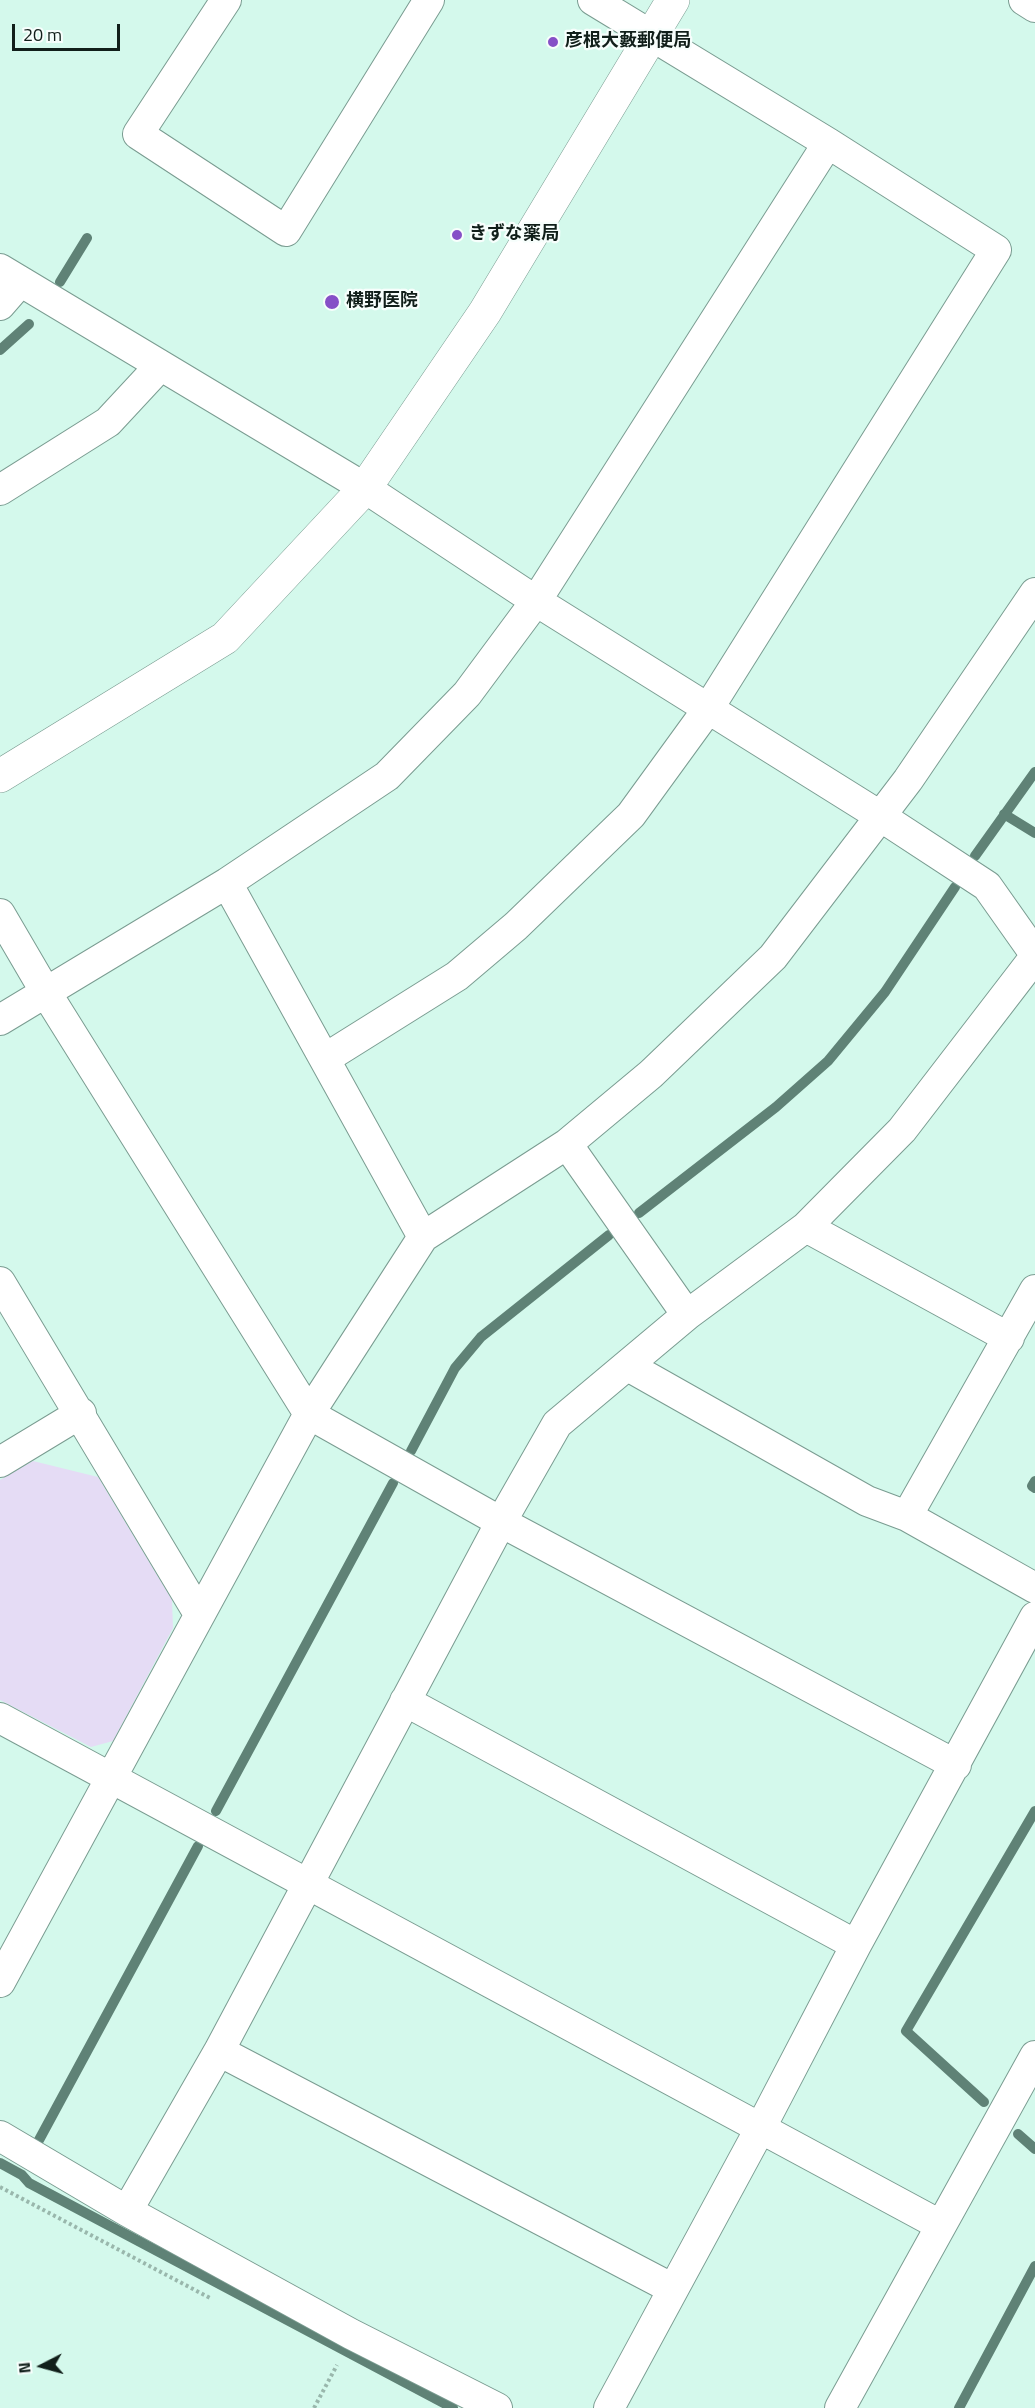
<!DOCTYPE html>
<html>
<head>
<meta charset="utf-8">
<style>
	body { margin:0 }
	#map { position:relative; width:1035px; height:2408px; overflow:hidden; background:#d4f9ec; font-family:"Titillium Web",sans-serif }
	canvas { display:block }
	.north { position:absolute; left:12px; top:2336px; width:60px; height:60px; -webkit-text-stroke:4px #f7fefc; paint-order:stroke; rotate:264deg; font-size:16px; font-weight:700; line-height:24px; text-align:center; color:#111f1a }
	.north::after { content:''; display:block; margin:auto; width:21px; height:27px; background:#111f1a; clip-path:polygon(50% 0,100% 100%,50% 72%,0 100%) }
	.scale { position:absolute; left:12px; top:24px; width:108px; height:27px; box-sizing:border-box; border:3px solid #111f1a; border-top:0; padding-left:8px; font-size:18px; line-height:21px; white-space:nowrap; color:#111f1a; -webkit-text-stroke:4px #f7fefc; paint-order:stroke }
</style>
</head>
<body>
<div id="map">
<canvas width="1035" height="2408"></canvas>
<div class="north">N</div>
<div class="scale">20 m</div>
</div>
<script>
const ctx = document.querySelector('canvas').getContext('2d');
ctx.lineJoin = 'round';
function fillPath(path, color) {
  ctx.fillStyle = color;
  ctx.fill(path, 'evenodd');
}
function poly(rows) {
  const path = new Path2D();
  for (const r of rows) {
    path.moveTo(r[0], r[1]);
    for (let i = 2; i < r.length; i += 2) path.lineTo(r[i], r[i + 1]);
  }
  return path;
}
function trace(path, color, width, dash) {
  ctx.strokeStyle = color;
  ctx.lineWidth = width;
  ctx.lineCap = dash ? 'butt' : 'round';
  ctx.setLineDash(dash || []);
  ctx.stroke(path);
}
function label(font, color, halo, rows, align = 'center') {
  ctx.font = font + ' "Titillium Web","Noto Sans JP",sans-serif';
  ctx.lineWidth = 4.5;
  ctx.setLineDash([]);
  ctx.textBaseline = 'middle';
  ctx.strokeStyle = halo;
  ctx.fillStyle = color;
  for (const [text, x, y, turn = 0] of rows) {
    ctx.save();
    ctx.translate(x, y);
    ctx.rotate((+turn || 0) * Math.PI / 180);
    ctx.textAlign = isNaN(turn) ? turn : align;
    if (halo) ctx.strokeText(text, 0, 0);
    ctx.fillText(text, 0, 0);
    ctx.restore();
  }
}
fillPath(poly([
	[33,1461,98,1477,172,1600,173,1628,113,1741,91,1747,0,1700,0,1480]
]), '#e5dcf5');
trace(poly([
	[60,282,87,238],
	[0,350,29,324],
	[1004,814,1035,833],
	[975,856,1035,772],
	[639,1213,776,1107,828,1061,885,992,955,887],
	[411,1451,455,1368,481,1337,609,1235],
	[1035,1481,1032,1486,1035,1488],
	[216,1811,393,1483],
	[984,2102,906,2031,1035,1811],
	[1018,2134,1035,2149],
	[39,2140,198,1846],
	[0,2163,22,2175,29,2183,453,2408],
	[959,2408,1035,2266]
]), '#5f8276', 10);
const street = poly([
	[226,0,138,134,286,231,429,0],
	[1024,0,1035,7],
	[0,269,365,488,536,601,880,816,987,886,1035,954],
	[0,305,20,282],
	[0,490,108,422,160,366],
	[227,883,423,1237],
	[0,914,45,991,309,1414,501,1522,956,1765],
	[0,1020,227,883,387,776,467,694,536,601,828,143],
	[326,1058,457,976,516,926,631,815,708,709,996,250,828,143,593,0],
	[567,1144,687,1315],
	[806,1227,1009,1338],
	[0,1282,199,1614],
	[628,1366,867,1501,907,1516,1035,1588],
	[0,1462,81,1413],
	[907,1516,1035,1290],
	[405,1701,856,1945],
	[0,1718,940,2225],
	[0,1982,309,1414,423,1237,567,1144,651,1074,773,957,908,780,1035,593],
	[219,2051,673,2289],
	[0,2136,127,2211,351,2334,497,2408],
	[127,2211,219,2051,501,1522,557,1424,687,1315,806,1227,902,1130,1035,957],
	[609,2408,760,2129,856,1945,1035,1617],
	[840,2408,1035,2056]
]);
const secondary = poly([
	[0,776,225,638,365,488,485,312,673,0]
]);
trace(street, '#7a9c91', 32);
trace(secondary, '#7a9c91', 34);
trace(poly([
	[0,2187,210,2298],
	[314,2408,337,2365]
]), '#99b7ac', 4, [3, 3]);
trace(street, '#fff', 30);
trace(secondary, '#fff', 33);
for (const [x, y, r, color] of [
	[553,42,6,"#8650c7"],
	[457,235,6,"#8650c7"],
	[332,302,8,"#8650c7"]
]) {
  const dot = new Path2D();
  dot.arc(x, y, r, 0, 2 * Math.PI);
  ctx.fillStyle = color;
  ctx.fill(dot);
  trace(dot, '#f7fefc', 2);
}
label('bold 18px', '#111f1a', '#f7fefc', [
	["彦根大藪郵便局",565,42],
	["きずな薬局",469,235],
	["横野医院",346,302]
], 'left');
</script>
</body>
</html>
